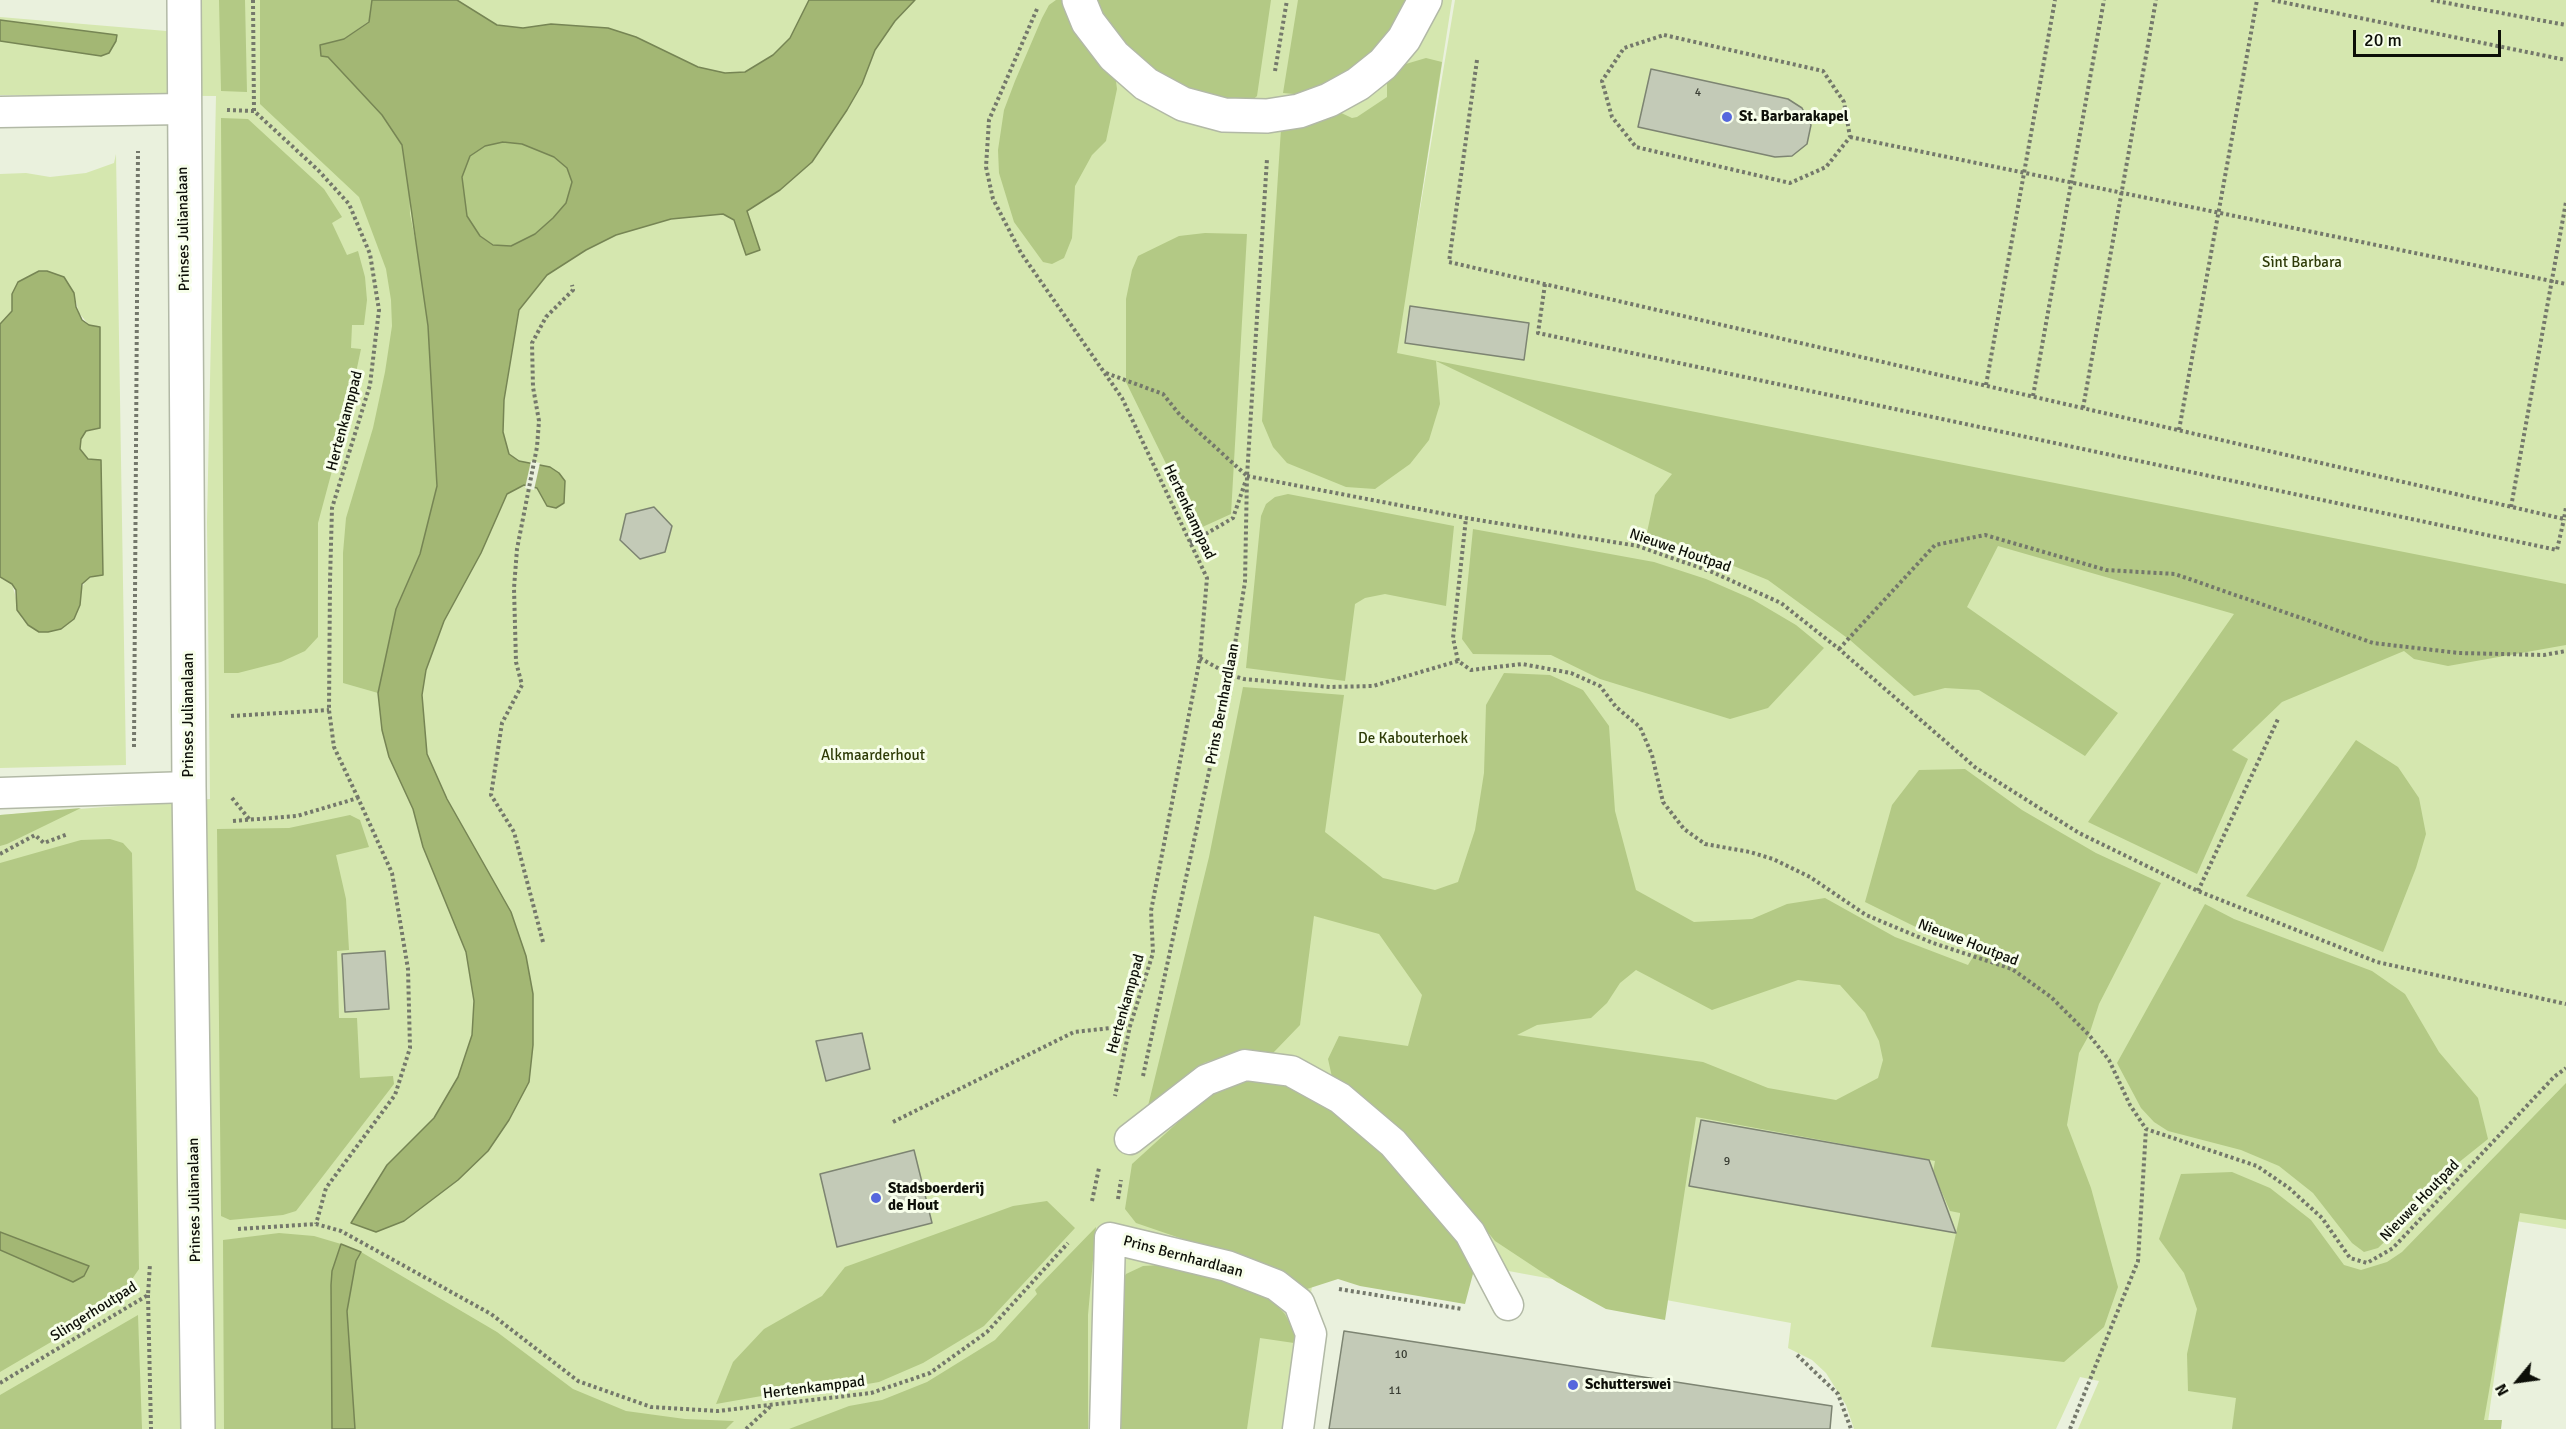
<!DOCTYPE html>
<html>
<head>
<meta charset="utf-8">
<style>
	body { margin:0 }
	#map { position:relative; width:2566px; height:1429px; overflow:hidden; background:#eaf1dd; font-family:Signika,sans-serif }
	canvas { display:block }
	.north { position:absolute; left:2488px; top:1351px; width:60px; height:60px; -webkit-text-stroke:4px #f7feea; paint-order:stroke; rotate:241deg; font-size:16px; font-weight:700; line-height:24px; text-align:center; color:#0d0f08 }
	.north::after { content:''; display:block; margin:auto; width:21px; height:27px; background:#0d0f08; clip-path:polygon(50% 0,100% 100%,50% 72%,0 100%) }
	.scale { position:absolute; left:2353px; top:30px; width:148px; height:27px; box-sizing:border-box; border:3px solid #0d0f08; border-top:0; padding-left:8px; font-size:18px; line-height:21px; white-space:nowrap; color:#0d0f08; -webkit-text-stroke:4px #f7feea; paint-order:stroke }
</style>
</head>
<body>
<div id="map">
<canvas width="2566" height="1429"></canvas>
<div class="north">N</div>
<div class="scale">20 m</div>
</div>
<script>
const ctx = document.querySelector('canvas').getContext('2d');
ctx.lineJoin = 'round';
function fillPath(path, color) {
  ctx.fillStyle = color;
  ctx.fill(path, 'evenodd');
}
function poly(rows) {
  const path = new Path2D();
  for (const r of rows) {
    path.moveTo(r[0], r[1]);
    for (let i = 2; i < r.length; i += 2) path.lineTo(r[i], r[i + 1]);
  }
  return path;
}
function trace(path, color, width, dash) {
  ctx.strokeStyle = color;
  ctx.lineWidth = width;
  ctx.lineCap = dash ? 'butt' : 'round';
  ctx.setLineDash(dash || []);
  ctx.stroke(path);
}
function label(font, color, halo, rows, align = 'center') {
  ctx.font = font + ' Signika,sans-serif';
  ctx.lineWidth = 6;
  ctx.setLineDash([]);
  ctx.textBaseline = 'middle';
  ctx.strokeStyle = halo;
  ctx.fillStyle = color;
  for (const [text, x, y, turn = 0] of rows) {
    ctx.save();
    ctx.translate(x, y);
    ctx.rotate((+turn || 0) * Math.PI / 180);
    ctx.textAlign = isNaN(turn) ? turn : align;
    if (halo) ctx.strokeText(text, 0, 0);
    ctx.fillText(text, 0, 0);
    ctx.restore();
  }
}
fillPath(poly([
	[202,0,1452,0,1413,251,1455,0,2566,0,2566,1229,2516,1221,2487,1429,2078,1429,2099,1381,2080,1377,2056,1429,1854,1429,1846,1405,1826,1373,1812,1360,1788,1348,1791,1323,1465,1263,1317,1248,1293,1429,0,1429,0,815,210,799,207,522,216,96,0,95,0,17,202,34],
	[116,154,126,765,0,768,0,577,12,584,22,619,39,632,80,605,80,592,86,579,103,574,101,460,88,459,80,449,81,439,86,431,100,428,89,325,79,313,76,302,12,294,12,311,0,324,0,174,26,173,50,177,86,173,114,163]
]), '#d5e7af');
fillPath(poly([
	[219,0,245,0,247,92,221,91],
	[260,0,372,0,369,21,344,39,327,45,321,56,328,57,382,115,402,145,409,177,410,214,421,268,428,326,437,486,420,554,396,609,378,693,343,683,343,553,346,518,373,428,385,372,392,326,391,300,386,269,359,197,260,104],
	[1056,0,1066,0,1115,74,1117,89,1106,141,1092,155,1075,186,1072,238,1064,258,1052,264,1043,262,1014,222,999,173,998,150,1004,110,1015,81,1042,18,1049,5],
	[1095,0,1271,0,1257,96,1249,103,1193,95,1156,74,1126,48],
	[1298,0,1412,0,1381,44,1357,66,1304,95,1283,93],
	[1426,58,1442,62,1397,353,2566,584,2566,645,2448,666,2414,659,2404,651,2282,702,2232,750,2248,759,2197,874,2088,822,2234,614,1998,546,1967,607,2118,713,2085,756,1979,690,1945,688,1914,696,1850,640,1768,580,1687,547,1646,537,1655,495,1672,474,1436,361,1440,404,1429,440,1410,464,1375,489,1346,487,1287,463,1273,447,1262,421,1281,129,1337,111,1352,118,1357,117,1387,97,1387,82,1399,66],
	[221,118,248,119,324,189,342,217,332,223,347,255,358,251,365,277,367,300,364,325,352,325,351,348,361,349,347,415,318,523,318,637,305,651,281,662,238,673,224,673],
	[503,142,522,144,554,157,567,168,572,182,566,203,554,218,535,234,511,246,494,245,480,236,467,217,462,177,470,156,485,146],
	[1205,233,1247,234,1231,514,1198,529,1126,382,1126,299,1132,270,1138,256,1179,236],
	[1288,494,1454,526,1446,606,1385,594,1365,598,1355,604,1345,681,1246,668,1261,516,1266,504,1275,497],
	[1473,529,1654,562,1706,579,1752,599,1796,625,1824,648,1768,708,1730,719,1600,679,1551,655,1473,654,1462,639],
	[1504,673,1550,675,1583,690,1609,726,1615,811,1636,890,1694,922,1752,919,1787,904,1825,898,1895,937,1968,965,1978,949,1928,933,1865,902,1892,805,1919,770,1965,769,2022,810,2096,853,2161,883,2099,1004,2089,1035,2079,1053,2067,1125,2091,1188,2118,1287,2104,1327,2064,1362,1931,1347,1960,1215,1960,1213,1950,1211,1933,1172,1935,1161,1696,1117,1665,1320,1606,1309,1557,1282,1495,1241,1427,1158,1332,1077,1328,1059,1339,1036,1408,1046,1422,995,1379,934,1314,916,1300,1025,1273,1053,1252,1050,1237,1052,1204,1063,1147,1110,1209,857,1243,687,1344,695,1325,832,1383,878,1435,890,1458,882,1475,830,1484,773,1486,705],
	[1636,970,1712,1010,1798,980,1840,985,1865,1013,1879,1041,1883,1060,1878,1078,1836,1100,1768,1088,1703,1062,1517,1035,1537,1025,1591,1018,1607,1003,1620,983],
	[2356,740,2398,767,2419,798,2426,834,2416,868,2383,952,2246,896],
	[81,808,7,844,0,846,0,815],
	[350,815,360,820,369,847,336,855,346,899,349,950,337,951,339,1018,357,1018,360,1078,393,1076,394,1084,296,1211,283,1215,230,1220,221,1216,217,829,289,828],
	[110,839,123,843,132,853,139,1269,124,1291,97,1315,0,1372,0,863,81,840],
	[2205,904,2234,919,2372,971,2405,994,2439,1052,2478,1098,2488,1139,2443,1175,2408,1219,2378,1248,2364,1252,2352,1243,2313,1193,2279,1166,2241,1150,2168,1131,2154,1122,2141,1108,2117,1063],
	[1252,1079,1302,1088,1359,1129,1403,1174,1455,1237,1474,1270,1465,1304,1360,1286,1338,1279,1307,1289,1282,1273,1136,1223,1125,1209,1132,1164,1209,1094,1232,1082],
	[2566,1083,2566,1220,2520,1213,2484,1420,2502,1420,2501,1429,2232,1429,2236,1398,2188,1391,2187,1354,2197,1309,2184,1273,2159,1239,2181,1174,2232,1172,2270,1188,2311,1220,2344,1265,2361,1270,2387,1262,2402,1252],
	[1047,1201,1075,1228,984,1326,923,1363,879,1382,833,1390,790,1391,716,1404,733,1362,764,1329,822,1296,845,1267,1013,1206],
	[1096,1227,1088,1315,1088,1429,789,1429,849,1406,882,1400,927,1382,995,1340,1037,1294,1035,1290],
	[279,1233,314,1236,341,1244,332,1271,332,1429,224,1429,223,1240],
	[361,1252,497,1332,573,1389,626,1411,685,1419,734,1421,726,1429,355,1429,347,1311,356,1261],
	[1175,1264,1254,1286,1269,1297,1285,1314,1294,1331,1294,1343,1260,1338,1247,1429,1114,1429,1118,1287,1126,1274,1143,1266],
	[138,1315,142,1429,0,1429,0,1395]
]), '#b3c985');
const water = poly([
	[372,0,457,0,497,25,523,28,551,24,608,28,636,37,698,67,725,73,745,72,773,55,790,38,809,0,915,0,895,21,875,50,862,84,847,110,812,162,780,190,747,211,760,250,746,255,734,220,723,214,671,219,616,235,586,250,547,275,519,310,504,400,503,432,509,454,519,461,550,467,559,473,565,481,564,503,556,508,547,506,537,488,524,485,507,494,481,553,444,621,426,670,422,695,427,754,447,799,511,912,526,956,533,994,533,1045,529,1082,509,1120,488,1151,458,1180,404,1221,376,1232,351,1223,387,1165,434,1118,458,1077,472,1035,474,1001,466,952,423,847,413,809,389,757,382,730,378,693,396,609,420,554,437,486,428,326,402,145,382,115,328,57,321,56,320,45,344,39,369,22,372,0],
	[503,142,522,144,554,157,567,168,572,182,566,203,553,218,535,234,511,246,493,245,480,236,467,216,462,177,470,156,485,146,503,142],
	[0,20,117,35,116,41,109,53,101,56,0,41,0,20],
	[39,271,47,271,64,277,74,293,76,307,82,320,89,325,100,327,100,428,86,431,81,439,80,449,88,459,101,460,103,575,90,577,82,584,80,605,74,619,61,629,48,632,39,632,28,625,17,610,16,590,12,584,0,577,0,324,12,311,12,294,18,282,39,271],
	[0,1232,89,1266,84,1276,73,1282,0,1250,0,1232],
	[341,1244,361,1252,356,1261,347,1311,355,1429,332,1429,331,1285,332,1271,341,1244]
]);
fillPath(water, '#a3b774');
trace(water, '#768554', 1.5);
fillPath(poly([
	[531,461,540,463,534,490,525,488]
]), '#eaf1dd');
const building = poly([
	[1651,69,1788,99,1802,108,1811,125,1807,144,1792,156,1775,157,1638,127,1651,69],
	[1410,306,1529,323,1524,360,1405,343,1410,306],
	[654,507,672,526,665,552,640,559,620,540,626,514,654,507],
	[385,951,389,1009,345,1012,342,954,385,951],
	[862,1033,870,1069,826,1081,816,1041,862,1033],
	[1701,1120,1929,1160,1956,1233,1689,1186,1701,1120],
	[914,1150,932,1223,837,1247,820,1174,914,1150],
	[1344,1331,1832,1406,1830,1429,1329,1429,1344,1331]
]);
fillPath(building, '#c3cab7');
trace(building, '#7d8472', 1.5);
const lane = poly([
	[0,112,183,109],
	[0,793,189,787],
	[1130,1139,1206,1080,1245,1065,1291,1071,1340,1098,1393,1143,1470,1233,1508,1305],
	[1105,1429,1110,1238,1227,1266,1276,1285,1299,1303,1311,1334,1298,1429]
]);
const street = poly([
	[1079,0,1088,22,1114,56,1146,84,1183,104,1224,115,1267,116,1299,111,1329,100,1358,84,1383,64,1404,39,1425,0]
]);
const secondary = poly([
	[184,0,189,787,198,1429]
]);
trace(lane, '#b2b9a6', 33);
trace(street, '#b2b9a6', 36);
trace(secondary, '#b2b9a6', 36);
trace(poly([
	[253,0,254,111],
	[2272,0,2566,60],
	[2431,0,2566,25],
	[1037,9,989,120,986,167,993,199,1021,253,1122,398,1207,578,1200,658,1151,911,1153,953,1130,1026,1115,1096],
	[1664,35,1823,71,1844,102,1850,137,1826,167,1790,183,1636,147,1612,117,1602,81,1624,48,1664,35],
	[1477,60,1449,262,2564,519,2566,507],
	[1275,71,1287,0],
	[227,110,254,111,318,170,349,204,370,254,379,310,374,351,370,385,332,508,330,581,329,710,334,747,358,798],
	[1850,137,2566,284],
	[1545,284,1538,333,2557,550,2564,519],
	[1106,373,1163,394,1180,415,1247,476],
	[1986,385,2055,0],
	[2033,396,2104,0],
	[2083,408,2156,0],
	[2179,430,2257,0],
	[1247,476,1466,518,1638,546,1712,572,1781,603,1839,649,1976,768,2079,833,2198,891,2377,962,2566,1004],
	[2511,507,2566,202],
	[1190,543,1233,518,1246,480],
	[1839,649,1935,545,1985,535,2106,570,2175,574,2373,643,2459,653,2544,655,2566,651],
	[1200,658,1230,675,1244,679,1330,687,1373,686,1458,661,1471,670,1522,664,1571,673,1600,686,1616,707,1640,727,1652,755,1663,802,1684,829,1705,844,1750,852,1773,859,1810,877,1866,915,1933,943,2012,969,2051,997,2089,1035,2109,1060,2130,1105,2146,1129,2257,1166,2289,1188,2322,1218,2350,1258,2367,1263,2393,1248,2554,1077,2566,1068],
	[1458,661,1453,638,1466,518],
	[231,716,329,710],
	[134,747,138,151],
	[232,798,250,820],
	[233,821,297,816,358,798,392,873,408,969,410,1048,395,1095,326,1188,316,1224],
	[0,854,35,835,44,843,68,834],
	[2198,891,2278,719],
	[543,942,514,832,491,795,502,723,522,685,516,662,514,588,517,549,537,447,539,421,533,387,532,343,546,317,573,290,572,285],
	[1143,1076,1230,675,1245,582,1247,476,1267,159],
	[893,1122,1074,1032,1130,1026],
	[1118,1199,1121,1180],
	[1092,1201,1099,1168],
	[238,1229,316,1224,341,1231,491,1314,578,1381,651,1407,718,1411,871,1393,930,1373,987,1332,1068,1243],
	[1339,1289,1462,1309],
	[148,1295,151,1429],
	[1797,1355,1838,1394,1851,1429],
	[0,1383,148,1295,150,1264],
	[746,1429,772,1405],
	[2070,1429,2138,1261,2146,1129]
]), '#74786b', 4, [3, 3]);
trace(lane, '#fff', 30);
trace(street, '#fff', 33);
trace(secondary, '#fff', 33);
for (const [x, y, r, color] of [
	[1727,117,6,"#5567dd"],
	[876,1198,6,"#5567dd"],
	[1573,1385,6,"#5567dd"]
]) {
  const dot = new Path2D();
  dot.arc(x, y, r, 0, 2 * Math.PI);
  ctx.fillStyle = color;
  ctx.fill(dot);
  trace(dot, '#f7feea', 2);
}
label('12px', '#3a3e34', null, [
	["4",1698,93],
	["9",1727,1162],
	["10",1401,1355],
	["11",1395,1391]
]);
label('bold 15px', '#0d0f08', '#f7feea', [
	["St. Barbarakapel",1739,117],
	["Stadsboerderij",888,1189],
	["de Hout",888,1206],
	["Schutterswei",1585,1385]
], 'left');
label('15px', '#0d0f08', '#f7feea', [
	["Prinses Julianalaan",184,229,-91],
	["Hertenkamppad",345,421,-75],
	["Hertenkamppad",1189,512,65],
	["Nieuwe Houtpad",1680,551,19],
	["Prins Bernhardlaan",1223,704,-79],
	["Prinses Julianalaan",189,715,-90],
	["Nieuwe Houtpad",1968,943,21],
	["Hertenkamppad",1126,1004,-74],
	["Prinses Julianalaan",195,1200,-91],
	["Nieuwe Houtpad",2420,1201,-46],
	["Prins Bernhardlaan",1183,1257,15],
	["Slingerhoutpad",94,1312,-32],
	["Hertenkamppad",814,1388,-7]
]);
label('15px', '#2e3b07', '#f7feea', [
	["Sint Barbara",2302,263],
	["De Kabouterhoek",1413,739],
	["Alkmaarderhout",873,756]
]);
</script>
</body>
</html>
